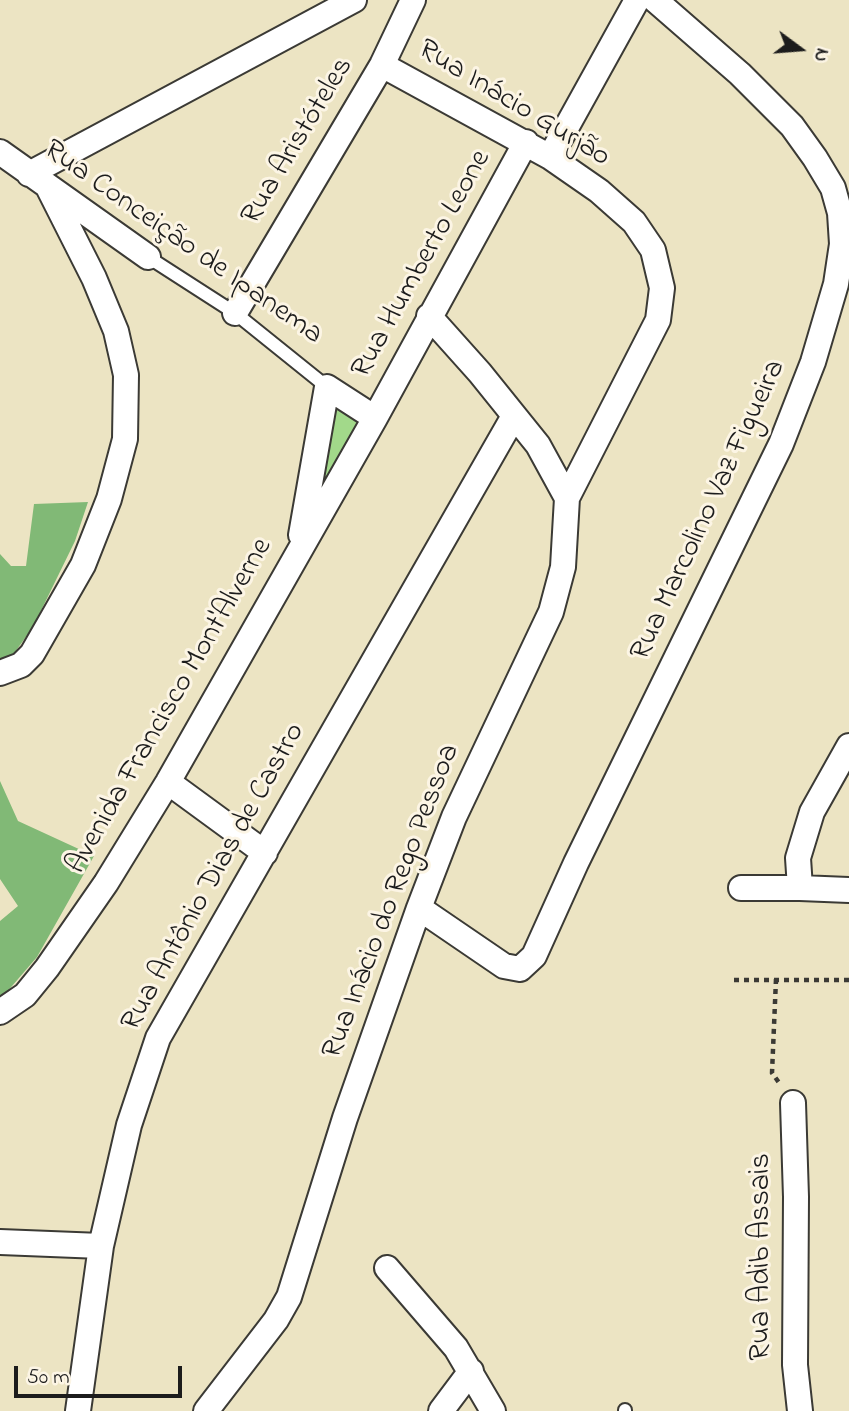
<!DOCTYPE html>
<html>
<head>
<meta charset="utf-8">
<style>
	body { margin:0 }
	#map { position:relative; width:849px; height:1411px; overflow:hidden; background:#ece4c3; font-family:"Indie Flower",sans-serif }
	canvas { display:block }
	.north { position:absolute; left:765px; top:14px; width:70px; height:70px; -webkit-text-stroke:5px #fcf5e5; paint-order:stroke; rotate:106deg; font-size:19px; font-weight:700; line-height:28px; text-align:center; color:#1c1c1c }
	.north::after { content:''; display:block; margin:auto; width:24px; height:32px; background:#1c1c1c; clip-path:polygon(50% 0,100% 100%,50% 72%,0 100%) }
	.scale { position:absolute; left:14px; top:1366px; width:168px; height:32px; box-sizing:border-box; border:4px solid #1c1c1c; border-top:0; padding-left:9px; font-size:21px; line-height:24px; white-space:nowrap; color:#1c1c1c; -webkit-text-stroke:5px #fcf5e5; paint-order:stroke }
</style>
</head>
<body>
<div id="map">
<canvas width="849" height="1411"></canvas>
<div class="north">N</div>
<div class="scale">50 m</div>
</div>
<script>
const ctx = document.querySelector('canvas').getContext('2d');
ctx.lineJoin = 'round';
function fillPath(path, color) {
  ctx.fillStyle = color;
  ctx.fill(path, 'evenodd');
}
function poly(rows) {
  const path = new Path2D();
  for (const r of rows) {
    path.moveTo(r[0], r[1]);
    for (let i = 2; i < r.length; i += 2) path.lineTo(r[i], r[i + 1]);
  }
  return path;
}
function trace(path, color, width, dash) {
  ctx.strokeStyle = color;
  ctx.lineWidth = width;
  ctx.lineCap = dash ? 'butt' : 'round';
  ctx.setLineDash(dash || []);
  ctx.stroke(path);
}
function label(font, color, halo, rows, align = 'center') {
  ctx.font = font + ' "Indie Flower",sans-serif';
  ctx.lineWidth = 6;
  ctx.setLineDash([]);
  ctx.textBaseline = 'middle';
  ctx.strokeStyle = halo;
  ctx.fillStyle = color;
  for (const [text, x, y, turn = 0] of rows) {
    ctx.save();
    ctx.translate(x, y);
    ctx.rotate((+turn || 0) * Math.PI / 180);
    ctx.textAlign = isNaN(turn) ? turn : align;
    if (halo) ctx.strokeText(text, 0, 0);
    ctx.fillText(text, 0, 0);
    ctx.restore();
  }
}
fillPath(poly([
	[339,409,366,422,333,483,324,482,319,476,330,412]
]), '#a2d98a');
fillPath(poly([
	[88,502,75,541,33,627,10,659,0,658,0,554,11,566,26,566,34,504],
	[0,781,18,821,94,856,37,957,0,1000,0,921,18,906,0,879]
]), '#81b976');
const lane = poly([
	[148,257,235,313,327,387],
	[625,1410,625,1411]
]);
const street = poly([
	[382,65,550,157,599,191,634,222,653,250,662,288,658,320,567,498],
	[0,152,148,257],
	[550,157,637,0],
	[29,174,354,0],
	[235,313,382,65,413,0],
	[301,535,327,387,375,418],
	[0,673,21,665,32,654,83,565,109,499,125,439,126,375,116,331,94,278,49,189],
	[849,746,812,812,798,858,800,888,849,890],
	[168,782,265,853],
	[741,888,800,888],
	[419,908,504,966,520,969,534,956,576,863,781,444,813,362,836,284,842,244,840,213,833,188,815,158,792,126,740,74,655,0],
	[0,1012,25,995,47,968,106,883,168,782,375,418,526,142],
	[793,1103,796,1197,795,1365,800,1411],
	[0,1242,101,1246],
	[387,1268,456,1348,493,1411],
	[78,1411,101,1246,129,1125,158,1038,514,416],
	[206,1411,276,1320,289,1297,345,1118,419,908,454,817,551,612,563,567,567,498,538,445,480,373,429,316],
	[441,1411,471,1371]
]);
trace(lane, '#3b3a35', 16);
trace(street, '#3b3a35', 28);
trace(poly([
	[776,979,772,1073,780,1084],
	[734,980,849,980]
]), '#3b3a35', 4.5, [5, 5]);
trace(lane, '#fff', 12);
trace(street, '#fff', 24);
label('30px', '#1c1c1c', '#fcf5e5', [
	["Rua Inácio Gurjão",513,105,31],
	["Rua Aristóteles",299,142,-59],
	["Rua Conceição de Ipanema",182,244,35],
	["Rua Humberto Leone",423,265,-61],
	["Rua Marcolino Vaz Figueira",710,511,-65],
	["Avenida Francisco Mont'Alverne",171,707,-60],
	["Rua Antônio Dias de Castro",215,878,-61],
	["Rua Inácio do Rego Pessoa",393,902,-69],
	["Rua Adib Assais",763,1257,-90]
]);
</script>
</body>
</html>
